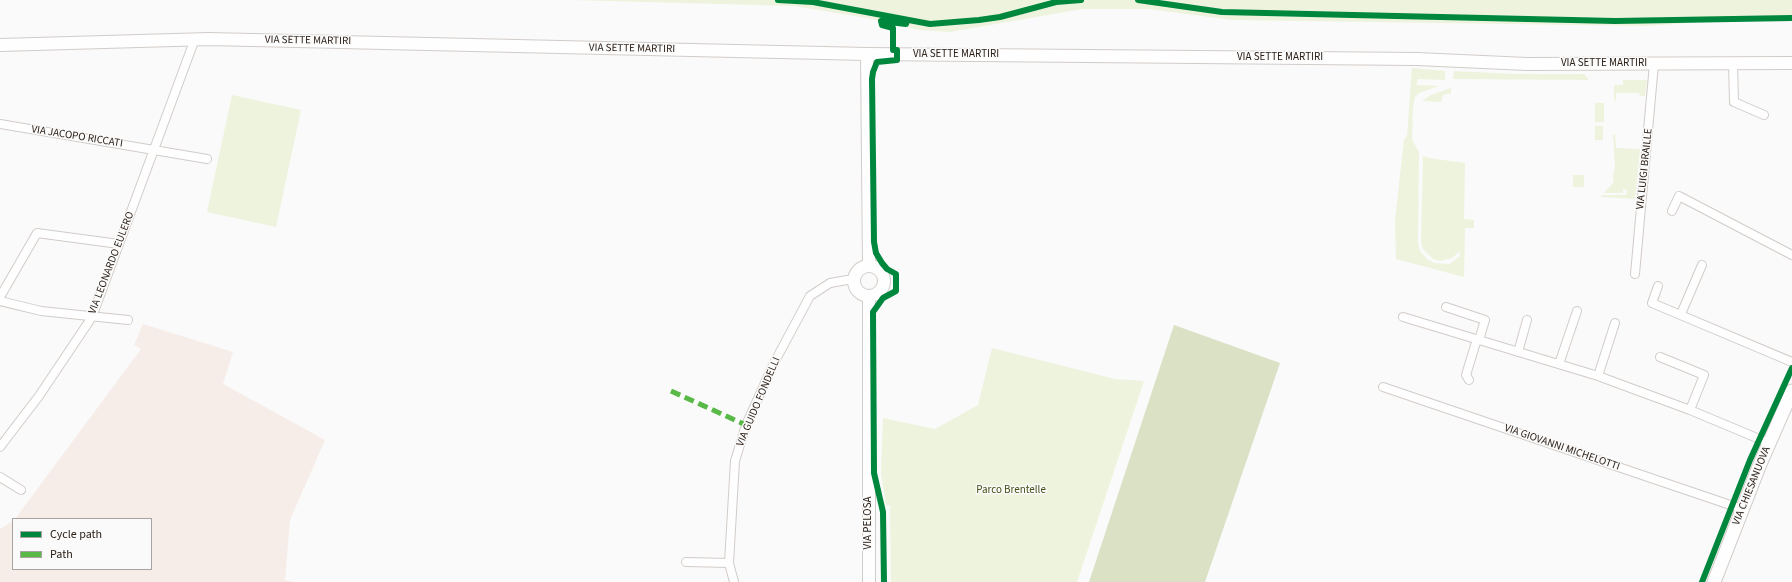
<!DOCTYPE html>
<html>
<head>
<meta charset="utf-8">
<style>
	body { margin:0 }
	#map { position:relative; width:1792px; height:582px; overflow:hidden; background:#fafafa; font-family:"Source Sans 3",sans-serif }
	canvas { display:block }
	.legend { position:absolute; left:12px; top:518px; width:140px; height:52px; box-sizing:border-box; background:#fafafa; border:1px solid #a8a3a0; margin:0; padding:5px 7px; list-style:none; font-size:12px; color:#2d2119 }
	.legend li { display:flex; align-items:center; gap:8px; height:20px }
	.legend b { width:20px; border:1px solid #a8a3a0 }
</style>
</head>
<body>
<div id="map">
<canvas width="1792" height="582"></canvas>
<ul class="legend">
<li><b style="height:5px;background:#00873e"></b>Cycle path</li>
<li><b style="height:5px;background:#58b947"></b>Path</li>
</ul>
</div>
<script>
const ctx = document.querySelector('canvas').getContext('2d');
ctx.lineJoin = 'round';
function fillPath(path, color) {
  ctx.fillStyle = color;
  ctx.fill(path, 'evenodd');
}
function poly(rows) {
  const path = new Path2D();
  for (const r of rows) {
    if (r.length === 3) {
      path.moveTo(r[0] + r[2], r[1]);
      path.arc(r[0], r[1], r[2], 0, 2 * Math.PI);
      continue;
    }
    path.moveTo(r[0], r[1]);
    for (let i = 2; i < r.length; i += 2) path.lineTo(r[i], r[i + 1]);
  }
  return path;
}
function trace(path, color, width, dash) {
  ctx.strokeStyle = color;
  ctx.lineWidth = width;
  ctx.lineCap = dash ? 'butt' : 'round';
  ctx.setLineDash(dash || []);
  ctx.stroke(path);
}
function label(font, color, halo, rows, align = 'center') {
  ctx.font = font + ' "Source Sans 3",sans-serif';
  ctx.lineWidth = 3;
  ctx.setLineDash([]);
  ctx.textBaseline = 'middle';
  ctx.strokeStyle = halo;
  ctx.fillStyle = color;
  for (const [text, x, y, turn = 0] of rows) {
    ctx.save();
    ctx.translate(x, y);
    ctx.rotate((+turn || 0) * Math.PI / 180);
    ctx.textAlign = isNaN(turn) ? turn : align;
    if (halo) ctx.strokeText(text, 0, 0);
    ctx.fillText(text, 0, 0);
    ctx.restore();
  }
}
fillPath(poly([
	[143,324,233,352,223,384,325,440,290,520,285,580,292,582,0,582,0,529,13,521,13,569,151,569,151,519,15,519,141,349,134,345]
]), '#f6ede8');
fillPath(poly([
	[571,0,1792,0,1792,16,1646,26,1232,20,1149,9,1082,9,950,32,919,30,867,18,794,6],
	[1412,68,1445,71,1445,80,1418,79,1416,85,1439,86,1419,93,1415,97,1413,106,1412,140,1419,152,1418,244,1420,251,1427,259,1434,263,1450,264,1460,256,1460,251,1452,258,1440,261,1433,259,1423,249,1421,241,1423,156,1429,158,1465,163,1464,219,1474,220,1474,228,1465,228,1464,277,1396,259,1395,220,1404,140,1407,136],
	[1454,71,1514,74,1584,74,1589,80,1453,79],
	[1623,80,1647,80,1645,96,1640,96,1639,93,1616,93,1616,100,1614,101,1614,85,1623,85],
	[1451,88,1451,93,1443,95,1441,102,1422,101,1431,95],
	[232,95,301,110,276,227,207,212],
	[1595,103,1604,103,1604,122,1595,122],
	[1595,126,1603,126,1603,140,1595,140],
	[1615,134,1616,148,1640,149,1635,199,1601,197,1602,195,1626,195,1627,190,1623,189,1623,193,1604,193,1614,182,1613,176,1615,165,1613,135],
	[1573,175,1584,175,1584,187,1573,187],
	[992,348,1115,379,1144,381,1077,582,891,582,890,505,886,505,881,473,883,418,935,429,978,405]
]), '#eef3dd');
fillPath(poly([
	[1174,325,1280,363,1205,582,1089,582]
]), '#dae1c4');
const street = poly([
	[1733,64,1734,102,1764,115],
	[0,124,207,159],
	[1672,211,1679,196,1792,255],
	[1635,274,1654,64],
	[1658,286,1652,303,1792,362],
	[0,297,37,233,119,244],
	[0,301,41,311,128,320],
	[1446,307,1485,320,1479,340],
	[1681,314,1702,265],
	[1403,317,1598,376,1690,410,1769,443],
	[1518,352,1527,320],
	[1660,357,1704,375,1690,410],
	[1559,364,1577,311],
	[1598,376,1615,323],
	[1469,380,1466,375,1477,339],
	[1383,387,1742,509],
	[0,447,39,396,92,317,193,44,192,39],
	[0,477,21,490],
	[686,562,729,563],
	[734,582,729,563,735,461,746,425,774,363,810,296,830,283,853,279]
]);
const secondary = poly([
	[0,45,209,39,867,54,1417,59,1527,64,1792,63],
	[867,54,869,266],
	[869,281,15],
	[869,297,869,582]
]);
const primary = poly([
	[1714,582,1760,464,1792,391]
]);
trace(street, '#d2ccc8', 10);
trace(secondary, '#d2ccc8', 14);
trace(primary, '#d2ccc8', 15);
trace(street, '#fefefe', 8);
trace(secondary, '#fefefe', 12);
trace(primary, '#fefefe', 13);
trace(poly([
	[671,391,746,425]
]), '#58b947', 5, [10, 5]);
trace(poly([
	[778,0,813,2,930,24,979,20,1000,17,1056,2,1081,0],
	[1138,0,1222,12,1615,21,1792,18],
	[884,582,883,512,874,473,873,312,883,298,896,291,896,274,887,269,882,263,876,253,874,242,872,79,873,72,877,62,897,60,897,50,893,50,893,28,882,25,881,21,906,24,907,21],
	[1702,582,1750,460,1792,368]
]), '#00873e', 6);
label('11px', '#2d2119', '#fafafa', [
	["VIA SETTE MARTIRI",308,41,1],
	["VIA SETTE MARTIRI",632,49,1],
	["VIA SETTE MARTIRI",956,55],
	["VIA SETTE MARTIRI",1280,58],
	["VIA SETTE MARTIRI",1604,64],
	["VIA JACOPO RICCATI",77,137,9],
	["VIA LUIGI BRAILLE",1645,169,-84],
	["VIA LEONARDO EULERO",112,263,-69],
	["VIA GUIDO FONDELLI",759,402,-67],
	["VIA GIOVANNI MICHELOTTI",1562,448,19],
	["VIA CHIESANUOVA",1752,486,-68],
	["VIA PELOSA",869,523,-90]
]);
label('11px', '#454f14', '#fafafa', [
	["Parco Brentelle",1011,491]
]);
</script>
</body>
</html>
